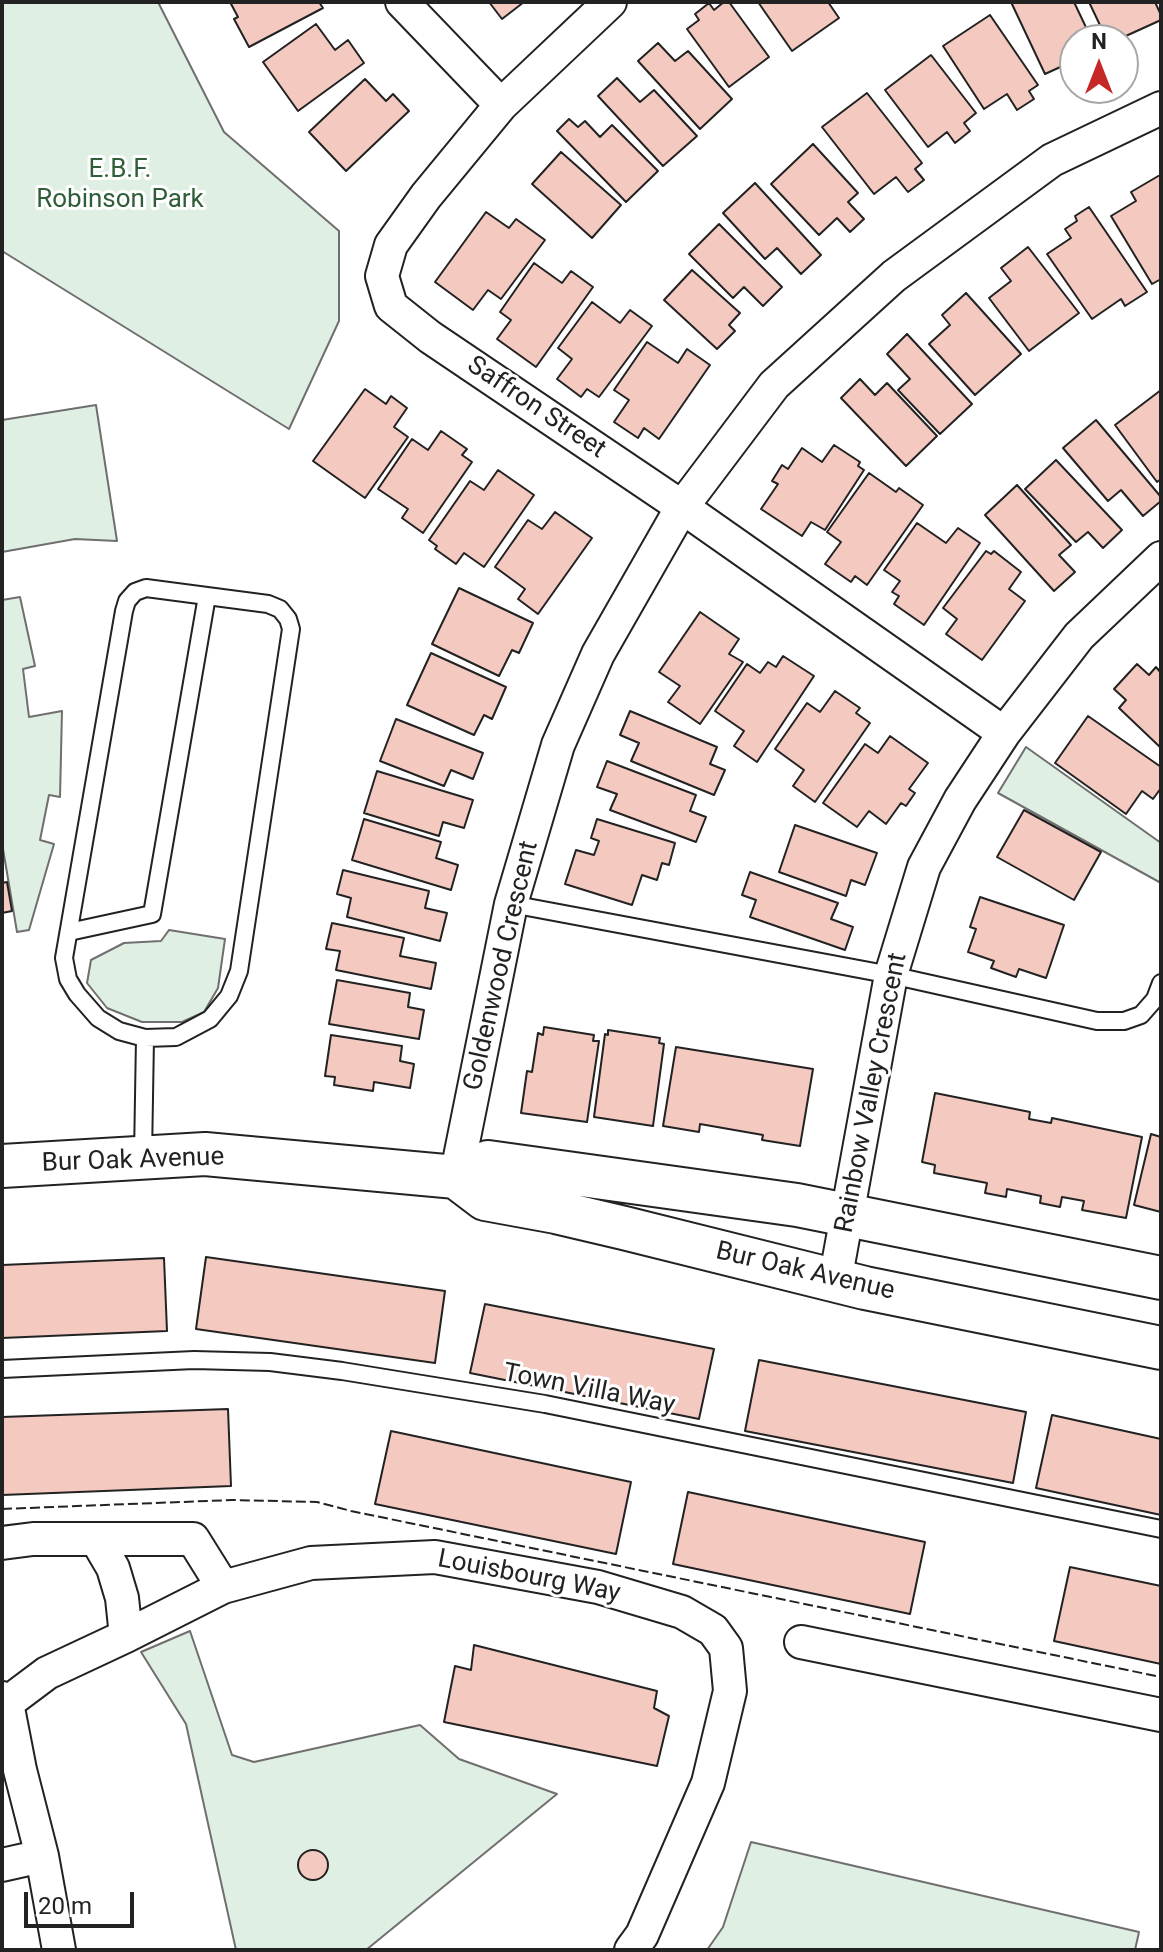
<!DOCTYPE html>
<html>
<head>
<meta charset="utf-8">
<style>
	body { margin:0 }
	#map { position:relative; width:1163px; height:1952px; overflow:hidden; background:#fff; font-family:Roboto,sans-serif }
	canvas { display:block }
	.frame { position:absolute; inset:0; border:4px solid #222; pointer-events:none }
	.north { position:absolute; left:1059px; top:24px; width:80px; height:80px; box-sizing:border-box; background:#fff; border:2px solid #a7a7a7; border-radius:50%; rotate:0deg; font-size:22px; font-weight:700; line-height:32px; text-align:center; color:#222 }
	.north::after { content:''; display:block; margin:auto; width:28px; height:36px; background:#c62828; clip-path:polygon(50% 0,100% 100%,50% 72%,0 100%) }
	.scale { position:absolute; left:24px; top:1892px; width:110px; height:36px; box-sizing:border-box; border:4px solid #222; border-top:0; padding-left:10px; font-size:24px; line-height:28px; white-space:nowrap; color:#222; -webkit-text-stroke:6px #fff; paint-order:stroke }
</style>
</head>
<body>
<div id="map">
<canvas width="1163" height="1952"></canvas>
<div class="frame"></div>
<div class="north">N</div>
<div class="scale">20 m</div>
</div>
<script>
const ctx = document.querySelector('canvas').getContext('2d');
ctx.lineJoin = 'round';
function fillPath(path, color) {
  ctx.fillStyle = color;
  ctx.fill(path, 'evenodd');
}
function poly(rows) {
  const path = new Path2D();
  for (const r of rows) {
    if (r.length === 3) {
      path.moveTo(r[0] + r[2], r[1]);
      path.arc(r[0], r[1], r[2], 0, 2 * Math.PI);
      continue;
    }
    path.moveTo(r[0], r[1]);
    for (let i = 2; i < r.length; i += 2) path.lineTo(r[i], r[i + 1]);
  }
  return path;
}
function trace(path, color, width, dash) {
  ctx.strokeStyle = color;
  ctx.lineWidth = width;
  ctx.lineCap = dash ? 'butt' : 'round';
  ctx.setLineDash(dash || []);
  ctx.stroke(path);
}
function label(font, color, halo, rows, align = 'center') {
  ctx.font = font + ' Roboto,sans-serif';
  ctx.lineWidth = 6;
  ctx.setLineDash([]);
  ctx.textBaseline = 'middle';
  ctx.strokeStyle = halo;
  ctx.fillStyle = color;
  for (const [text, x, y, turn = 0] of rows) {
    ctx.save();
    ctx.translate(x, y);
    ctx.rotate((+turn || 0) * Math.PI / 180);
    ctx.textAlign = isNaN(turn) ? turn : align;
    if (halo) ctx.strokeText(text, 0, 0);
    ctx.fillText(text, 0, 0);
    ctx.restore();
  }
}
const green = poly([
	[2,2,158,2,224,132,339,231,339,321,289,429,2,251,2,2],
	[96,405,117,541,75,539,2,552,2,420,96,405],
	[20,597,35,666,23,669,29,717,62,711,60,797,49,795,40,840,54,844,29,930,17,932,2,843,2,600,20,597],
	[1026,747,1161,843,1161,883,998,793,1026,747],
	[169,930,225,939,218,988,204,1012,182,1022,142,1022,107,1008,87,983,91,960,124,943,161,941,169,930],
	[190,1631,232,1755,254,1762,420,1725,459,1759,557,1794,366,1950,236,1950,186,1724,141,1652,190,1631],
	[751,1842,1139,1932,1135,1950,707,1950,723,1927,751,1842]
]);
fillPath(green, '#e0efe3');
trace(green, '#6f6f6f', 2);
const building = poly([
	[230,2,319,2,323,8,249,47,234,19,238,17,230,2],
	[489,2,524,2,502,19,489,2],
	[724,2,729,2,769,57,729,87,687,29,699,20,695,14,709,3,714,10,724,2],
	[758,2,828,2,839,18,792,51,758,2],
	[1011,2,1074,2,1092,40,1075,40,1075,75,1069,63,1045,74,1011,2],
	[1089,2,1155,2,1161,15,1161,20,1117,40,1107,40,1089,2],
	[990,15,1038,85,1029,91,1034,99,1017,110,1007,94,984,109,943,46,990,15],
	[316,24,335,50,348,40,364,63,298,111,263,62,316,24],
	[658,43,675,61,688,51,732,99,700,129,638,61,658,43],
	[931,55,976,113,964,123,970,131,955,143,947,132,928,147,885,90,931,55],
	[617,78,640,102,654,90,697,136,663,166,598,96,617,78],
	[365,79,386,101,393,94,409,111,346,171,309,132,365,79],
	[867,93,922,163,915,169,924,180,908,192,896,177,874,194,822,127,867,93],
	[569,119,578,127,585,121,600,137,612,125,658,171,626,202,557,131,569,119],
	[813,144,858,193,848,202,864,219,850,232,837,218,819,235,771,184,813,144],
	[561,152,621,205,592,238,532,184,561,152],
	[1160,175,1161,177,1161,279,1152,284,1111,216,1136,201,1131,192,1160,175],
	[755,183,821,255,801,274,777,248,765,259,723,213,755,183],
	[1089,207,1147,292,1125,306,1121,299,1092,319,1047,254,1071,238,1065,229,1077,221,1075,216,1089,207],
	[486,212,509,228,516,219,545,240,501,299,488,290,473,310,435,282,486,212],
	[719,224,782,287,763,306,744,287,733,298,689,254,719,224],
	[1028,247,1079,313,1029,351,989,298,1011,281,1001,268,1028,247],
	[534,263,562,283,571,271,593,287,536,367,497,339,511,320,500,312,534,263],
	[692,270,740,313,729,325,735,331,717,349,664,300,692,270],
	[966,293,1021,354,975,395,929,344,950,325,942,315,966,293],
	[592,302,620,323,630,310,652,326,599,397,587,389,581,397,557,379,572,359,558,348,592,302],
	[907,334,972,404,940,434,898,390,910,379,887,354,907,334],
	[647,342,678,363,687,349,710,365,659,439,644,428,638,438,614,422,629,400,614,390,647,342],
	[860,379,875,395,887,383,937,436,906,466,841,398,860,379],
	[365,389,386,404,391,396,407,408,394,427,408,437,365,498,313,461,365,389],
	[1161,390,1161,479,1157,482,1115,425,1161,390],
	[1096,420,1161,497,1161,501,1143,516,1121,490,1108,501,1063,448,1096,420],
	[441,431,467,449,462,455,472,462,423,533,402,518,408,509,378,489,412,439,428,450,441,431],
	[834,445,860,462,858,466,864,470,825,530,811,522,802,536,761,509,778,484,772,481,782,465,788,469,802,448,822,462,834,445],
	[1056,460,1122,530,1103,548,1088,532,1076,542,1025,489,1056,460],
	[498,470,534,495,484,567,464,553,456,564,435,549,437,546,429,540,470,481,484,490,498,470],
	[869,473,896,492,899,488,923,505,867,585,855,576,851,582,825,564,841,542,827,532,869,473],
	[1017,485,1071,545,1059,555,1075,572,1054,591,985,515,1017,485],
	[555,512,592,538,538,614,518,599,525,589,495,567,528,520,542,529,555,512],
	[917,523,946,543,958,528,980,543,924,625,894,604,899,596,892,592,900,581,884,570,917,523],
	[986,551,991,554,994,551,1021,572,1009,589,1025,601,982,660,946,634,957,619,943,608,986,551],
	[459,588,533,623,519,653,512,650,499,676,432,644,459,588],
	[700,612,739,639,729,654,743,662,700,724,668,702,680,686,659,672,700,612],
	[431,653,506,687,492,719,484,715,474,735,407,705,431,653],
	[783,656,814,676,757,762,734,746,744,731,715,711,747,664,760,673,768,662,776,667,783,656],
	[1137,664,1149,675,1156,667,1161,673,1161,748,1119,708,1126,700,1114,689,1137,664],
	[835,691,860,708,856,713,870,723,815,802,793,786,804,770,775,749,807,703,820,712,835,691],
	[630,711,717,747,710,764,725,770,714,795,631,761,639,743,620,735,630,711],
	[1088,716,1161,767,1161,788,1153,799,1142,791,1126,814,1055,763,1088,716],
	[396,719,483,753,473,779,451,770,444,786,380,761,396,719],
	[890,736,928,763,909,789,915,793,906,806,901,803,886,824,869,811,857,827,823,803,865,744,878,753,890,736],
	[607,761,696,795,690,811,706,817,696,842,610,810,617,794,597,787,607,761],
	[377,771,473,800,464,828,443,822,439,836,364,813,377,771],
	[1024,810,1101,852,1074,900,997,857,1024,810],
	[364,819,441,842,436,858,458,865,451,890,352,860,364,819],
	[597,819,675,843,669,865,662,863,657,880,642,875,632,905,565,884,576,850,594,855,599,841,591,838,597,819],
	[795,825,877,853,865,885,851,880,846,896,779,872,795,825],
	[343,870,429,891,425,908,447,913,440,941,347,917,351,898,337,894,343,870],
	[750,872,838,903,831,919,853,927,845,950,750,917,756,900,742,895,750,872],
	[7,882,12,911,2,913,2,883,7,882],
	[980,897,1064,925,1046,978,1019,969,1016,977,991,968,994,961,968,952,976,929,970,927,980,897],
	[332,923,404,938,400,956,436,963,431,989,336,970,340,951,326,949,332,923],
	[337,980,410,993,408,1007,424,1010,419,1039,329,1024,337,980],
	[544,1027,594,1035,593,1041,599,1041,587,1122,521,1113,527,1071,532,1072,538,1033,543,1035,544,1027],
	[608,1030,660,1038,659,1043,664,1044,653,1126,594,1117,605,1034,608,1035,608,1030],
	[331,1035,402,1046,400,1061,414,1064,410,1088,374,1082,373,1091,334,1085,335,1077,325,1076,331,1035],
	[676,1047,813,1069,800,1146,762,1140,763,1135,700,1124,699,1132,663,1126,676,1047],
	[935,1093,1030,1112,1029,1119,1051,1123,1052,1118,1142,1137,1126,1218,1082,1210,1084,1201,1062,1197,1060,1207,1040,1203,1041,1196,1007,1189,1006,1197,985,1193,987,1183,934,1173,935,1165,922,1162,935,1093],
	[1151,1134,1161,1137,1161,1212,1134,1205,1151,1134],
	[206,1257,445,1291,435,1363,196,1329,206,1257],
	[164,1258,167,1331,2,1338,2,1265,164,1258],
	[485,1304,714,1349,699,1419,470,1373,485,1304],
	[759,1360,1026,1412,1013,1483,745,1431,759,1360],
	[228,1409,231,1486,2,1495,2,1417,228,1409],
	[1052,1415,1161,1439,1161,1515,1036,1488,1052,1415],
	[391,1431,631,1482,616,1554,375,1504,391,1431],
	[688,1492,925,1542,910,1614,673,1564,688,1492],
	[1070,1567,1161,1586,1161,1664,1054,1641,1070,1567],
	[474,1645,657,1691,654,1708,669,1716,657,1766,444,1722,455,1666,471,1670,474,1645],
	[313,1865,15]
]);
fillPath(building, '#f3c9c0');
trace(building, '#222', 2);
const service = poly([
	[146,588,268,604,280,609,288,619,291,629,239,971,229,996,210,1019,176,1037,145,1038,119,1031,98,1018,77,994,68,979,64,958,124,611,127,601,135,592,146,588],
	[511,904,891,975,1097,1021,1124,1021,1141,1015,1155,999,1161,983],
	[69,932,152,914,207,596],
	[143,1156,145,1038],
	[2,1369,194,1360,270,1362,342,1371,545,1404,1161,1529]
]);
const minor = poly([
	[402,2,501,105],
	[610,2,501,105,426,196,391,245,382,276,391,306,430,337,682,507,1004,733],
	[456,1177,511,904,558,745,598,654,682,507,774,385,894,276,1052,160,1161,108],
	[835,1281,891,975,924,867,960,800,1004,733,1079,636,1161,558],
	[96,1539,113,1568,122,1598,126,1636],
	[2,1543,33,1539,193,1539,223,1587],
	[801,1642,1161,1715],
	[2,1698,7,1703,20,1770,42,1856,59,1950],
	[7,1703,47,1673,126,1636,223,1587,311,1563,435,1557,598,1587,682,1612,713,1630,726,1648,730,1691,708,1783,642,1935,631,1950],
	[2,1865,42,1856]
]);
const tertiary = poly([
	[2,1166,205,1154,456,1177,488,1162,797,1205,1161,1278],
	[456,1177,485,1199,556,1212,624,1228,865,1288,1161,1348]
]);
trace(service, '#222', 20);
trace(minor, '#222', 36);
trace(tertiary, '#222', 46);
trace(service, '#fff', 16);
trace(minor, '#fff', 32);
trace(tertiary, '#fff', 42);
trace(poly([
	[2,1509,232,1500,317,1502,351,1511,1161,1677]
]), '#222', 2, [10, 4]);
label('26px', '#2f5e38', '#fff', [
	["E.B.F.",120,170],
	["Robinson Park",120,200]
]);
label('26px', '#222', '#fff', [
	["Saffron Street",536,408,34],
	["Goldenwood Crescent",502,966,-77],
	["Rainbow Valley Crescent",872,1093,-79],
	["Bur Oak Avenue",133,1161,-2],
	["Bur Oak Avenue",805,1272,13],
	["Town Villa Way",589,1390,11],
	["Louisbourg Way",529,1577,11]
]);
</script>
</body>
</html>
